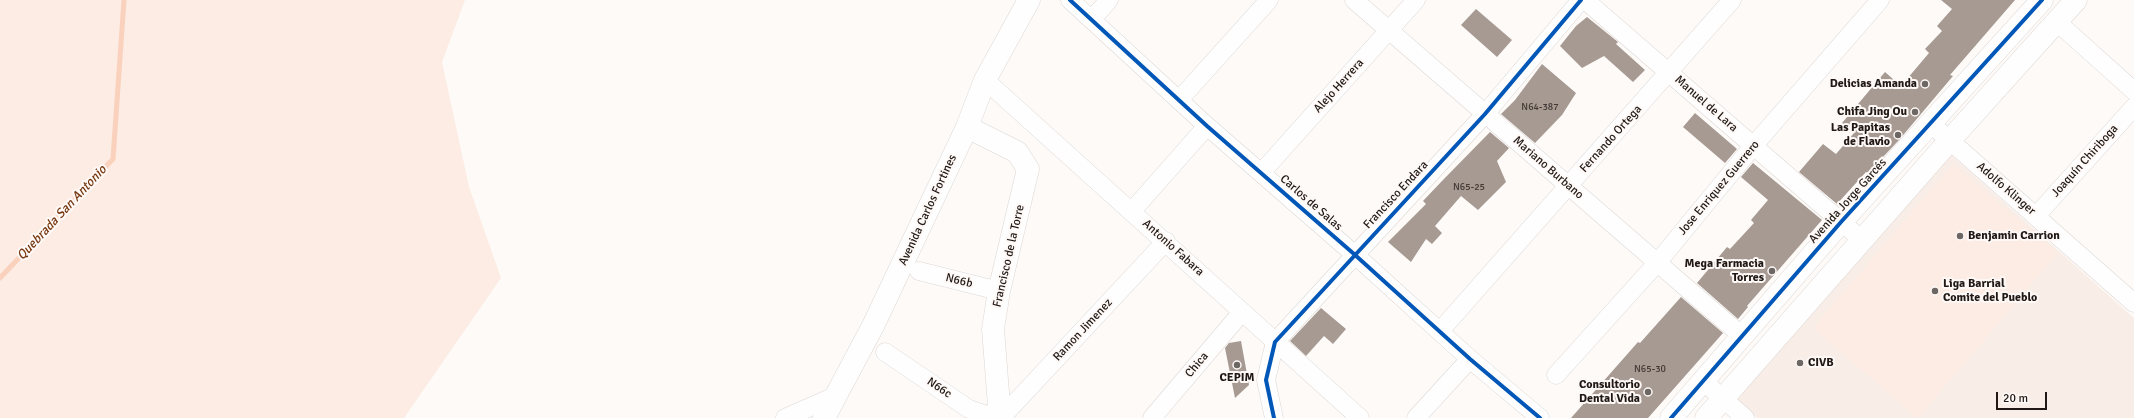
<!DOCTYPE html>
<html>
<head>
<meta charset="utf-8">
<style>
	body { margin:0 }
	#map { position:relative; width:2134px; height:418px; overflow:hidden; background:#fdfaf8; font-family:Signika,sans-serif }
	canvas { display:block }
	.scale { position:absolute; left:1996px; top:392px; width:51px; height:18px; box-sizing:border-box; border:2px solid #201814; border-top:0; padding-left:5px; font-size:12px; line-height:14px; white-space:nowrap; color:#201814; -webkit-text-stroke:3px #fef9f7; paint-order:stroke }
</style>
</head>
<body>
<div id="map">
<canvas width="2134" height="418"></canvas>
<div class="scale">20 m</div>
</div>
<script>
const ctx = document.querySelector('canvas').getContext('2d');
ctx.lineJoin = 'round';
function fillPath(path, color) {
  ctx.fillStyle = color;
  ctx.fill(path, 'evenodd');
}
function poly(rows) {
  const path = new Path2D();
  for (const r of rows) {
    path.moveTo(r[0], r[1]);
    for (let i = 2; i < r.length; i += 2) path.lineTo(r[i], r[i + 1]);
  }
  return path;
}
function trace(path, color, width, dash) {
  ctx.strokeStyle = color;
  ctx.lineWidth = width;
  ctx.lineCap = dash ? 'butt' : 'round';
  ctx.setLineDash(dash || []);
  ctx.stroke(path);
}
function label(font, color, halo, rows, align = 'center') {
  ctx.font = font + ' Signika,sans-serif';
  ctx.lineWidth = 4;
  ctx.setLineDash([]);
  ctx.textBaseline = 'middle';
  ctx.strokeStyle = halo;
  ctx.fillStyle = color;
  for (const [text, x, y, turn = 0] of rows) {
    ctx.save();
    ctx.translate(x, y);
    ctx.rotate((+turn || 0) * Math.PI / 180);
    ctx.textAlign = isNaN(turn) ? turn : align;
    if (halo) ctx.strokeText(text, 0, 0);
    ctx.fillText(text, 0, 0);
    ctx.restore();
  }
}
fillPath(poly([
	[1950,154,2134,318,2134,418,1757,418,1734,398]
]), '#f9ede7');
fillPath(poly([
	[0,0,465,0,442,62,469,187,501,278,404,418,0,418],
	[1953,164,2058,253,1918,418,1813,328]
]), '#fcece4');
trace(poly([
	[0,278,113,159,124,0]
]), '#fad1bc', 5);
fillPath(poly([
	[1941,0,2015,0,1950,75,1953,76,1899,140,1883,157,1882,156,1868,173,1866,172,1837,204,1799,172,1823,144,1836,154,1854,133,1842,123,1885,72,1901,86,1929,53,1925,49,1942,31,1937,26,1952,9],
	[1476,9,1512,40,1497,57,1461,25],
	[1587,17,1618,42,1616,44,1645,70,1633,82,1604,56,1582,68,1560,46,1576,26],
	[1542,64,1576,93,1562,115,1535,143,1501,114,1515,100],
	[1695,113,1737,149,1725,163,1683,127],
	[1490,132,1509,148,1497,161,1506,182,1478,210,1461,196,1435,226,1442,233,1432,244,1426,239,1411,262,1388,242,1426,204,1423,201,1441,182],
	[1753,163,1822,220,1747,306,1748,307,1738,319,1697,283,1727,247,1730,249,1754,223,1751,220,1768,200,1741,177],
	[1681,297,1723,333,1648,418,1571,418,1638,342,1640,343],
	[1321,308,1346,329,1333,344,1324,336,1306,356,1290,341],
	[1241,341,1249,385,1235,398,1225,348,1229,343]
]), '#a79a93');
const street = poly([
	[1070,0,1207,126,1354,254,1470,359,1540,418],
	[1354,0,1742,336],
	[1585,0,1862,240],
	[1092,19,1109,0],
	[2057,22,2134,91],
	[985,80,1360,418],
	[1179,100,1269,0],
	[1931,124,2134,303],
	[1261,173,1416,0],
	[1132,211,1207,126],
	[2036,216,2134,107],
	[919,271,999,291],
	[1440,331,1732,0],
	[885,352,969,409,996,418],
	[1556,375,1657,263,1754,145,1880,0],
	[1703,381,1745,418],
	[785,418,835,396],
	[1001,418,1166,241],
	[1152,418,1242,312],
	[1274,418,1266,380,1275,342,1485,114,1581,0],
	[1416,418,1470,359]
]);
const secondary = poly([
	[967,127,1017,152,1028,169,999,291,993,329,1000,418],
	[824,418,873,326,967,127,985,80,1029,0],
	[1671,418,1841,222,2042,0],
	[1706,418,1950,140,2076,0]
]);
trace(street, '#dcd7d4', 19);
trace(secondary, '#dcd7d4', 23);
trace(street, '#fffefe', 18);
trace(secondary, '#fffefe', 22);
trace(poly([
	[1070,0,1207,126,1354,254,1470,359,1540,418],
	[1274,418,1266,380,1275,342,1485,114,1581,0],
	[1671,418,1841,222,2042,0]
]), '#0057b8', 4);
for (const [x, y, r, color] of [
	[1925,84,4,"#6d6764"],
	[1915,112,4,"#6d6764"],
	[1898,135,4,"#6d6764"],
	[1960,236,4,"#6d6764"],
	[1772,271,4,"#6d6764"],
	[1935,291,4,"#6d6764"],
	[1800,363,4,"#6d6764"],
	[1237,365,4,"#6d6764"],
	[1648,392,4,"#6d6764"]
]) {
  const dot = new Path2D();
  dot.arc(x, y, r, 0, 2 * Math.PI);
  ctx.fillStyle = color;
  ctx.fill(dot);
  trace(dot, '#fef9f7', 1.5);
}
label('10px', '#423834', null, [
	["N64-387",1540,107],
	["N65-25",1469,187],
	["N65-30",1650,369]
]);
label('bold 12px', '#201814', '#fef9f7', [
	["Delicias Amanda",1917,84],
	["Chifa Jing Ou",1907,112],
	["Las Papitas",1890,128],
	["de Flavio",1890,142],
	["Benjamin Carrion",1968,236,"left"],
	["Mega Farmacia",1764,264],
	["Torres",1764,278],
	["Liga Barrial",1943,284,"left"],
	["Comite del Pueblo",1943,298,"left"],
	["CIVB",1808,363,"left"],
	["CEPIM",1237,378,"center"],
	["Consultorio",1640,385],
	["Dental Vida",1640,399]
], 'right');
label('12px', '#201814', '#fef9f7', [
	["Alejo Herrera",1339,86,-48],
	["Manuel de Lara",1706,104,41],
	["Fernando Ortega",1611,139,-48],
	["Joaquín Chiriboga",2085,161,-48],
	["Mariano Burbano",1548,168,41],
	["Jose Enriquez Guerrero",1719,188,-50],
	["Adolfo Klinger",2006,189,41],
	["Francisco Endara",1396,195,-47],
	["Avenida Jorge Garcés",1848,201,-48],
	["Carlos de Salas",1311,203,41],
	["Avenida Carlos Fortines",928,210,-65],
	["Antonio Fabara",1173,248,42],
	["Francisco de la Torre",1009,256,-77],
	["N66b",959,281,14],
	["Ramon Jimenez",1083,330,-47],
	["Chica",1197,365,-50],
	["N66c",939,388,34]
]);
label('italic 13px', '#76370e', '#fef9f7', [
	["Quebrada San Antonio",62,213,-47]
]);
</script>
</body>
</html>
